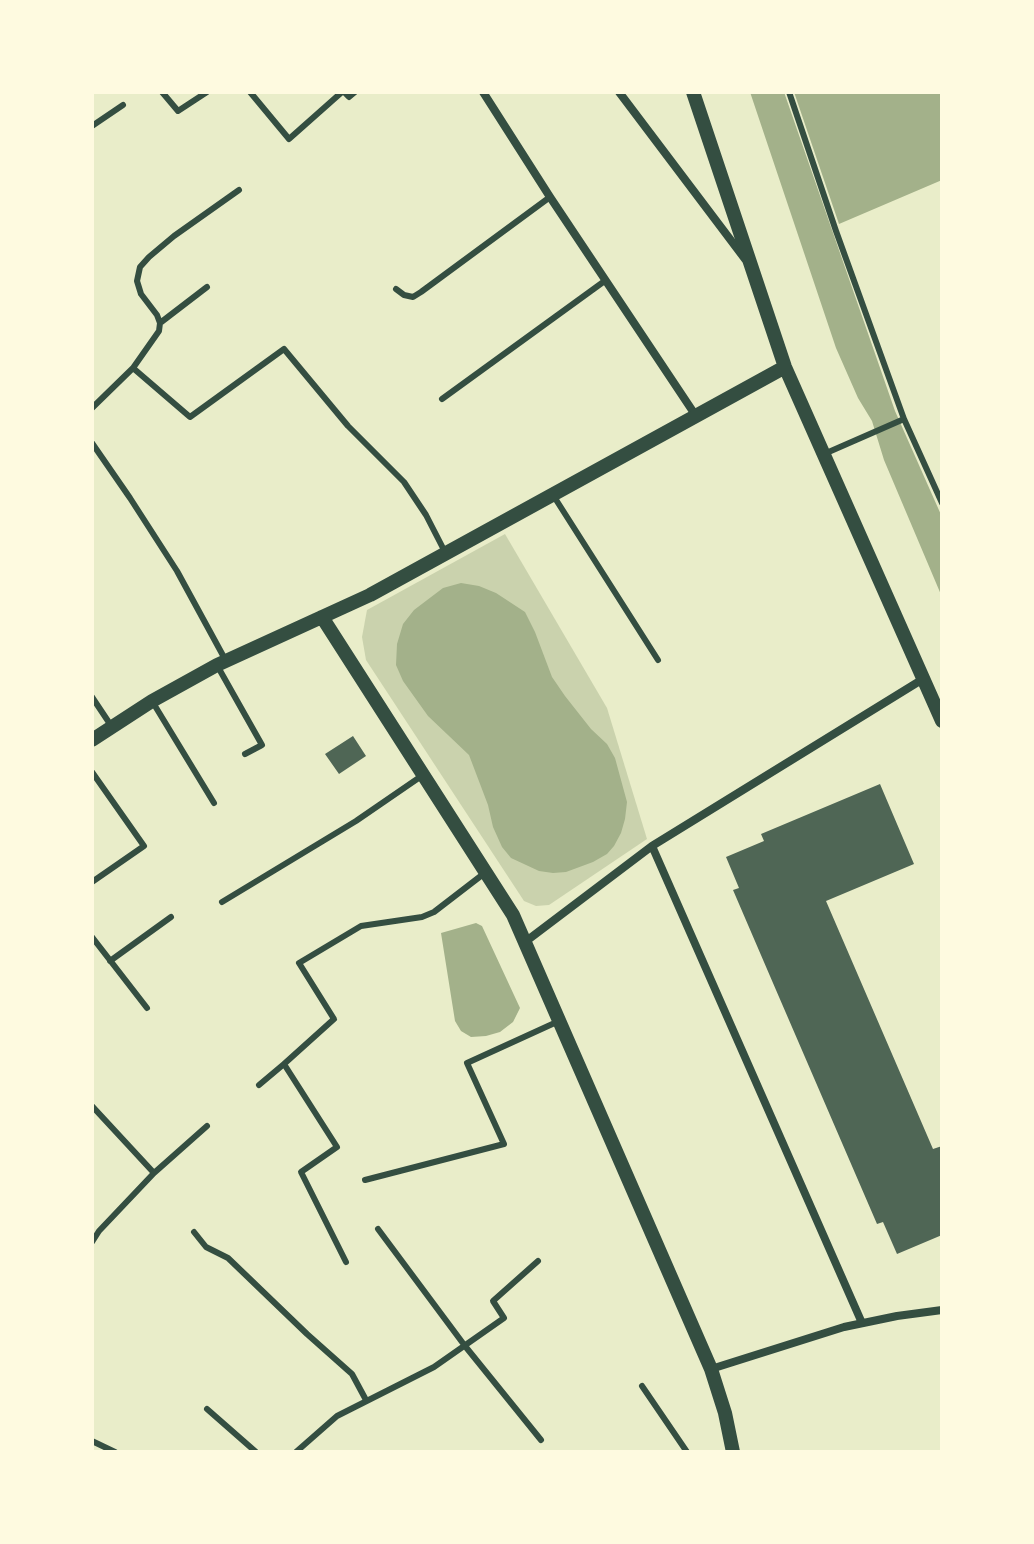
<!DOCTYPE html>
<html>
<head>
<meta charset="utf-8">
<style>
	body { margin:0 }
	#map { position:relative; width:1034px; height:1544px; overflow:hidden; background:#e9edc9; font-family:"IBM Plex Sans",sans-serif }
	canvas { display:block }
	.frame { position:absolute; inset:0; border:94px solid #fefae0; pointer-events:none }
</style>
</head>
<body>
<div id="map">
<canvas width="1034" height="1544"></canvas>
<div class="frame"></div>
</div>
<script>
const ctx = document.querySelector('canvas').getContext('2d');
ctx.lineJoin = 'round';
function fillPath(path, color) {
  ctx.fillStyle = color;
  ctx.fill(path, 'evenodd');
}
function poly(rows) {
  const path = new Path2D();
  for (const r of rows) {
    path.moveTo(r[0], r[1]);
    for (let i = 2; i < r.length; i += 2) path.lineTo(r[i], r[i + 1]);
  }
  return path;
}
function trace(path, color, width, dash) {
  ctx.strokeStyle = color;
  ctx.lineWidth = width;
  ctx.lineCap = dash ? 'butt' : 'round';
  ctx.setLineDash(dash || []);
  ctx.stroke(path);
}
fillPath(poly([
	[505,534,607,708,647,839,549,905,536,906,524,901,366,660,362,637,367,610]
]), '#cad2ad');
fillPath(poly([
	[750,92,784,92,895,411,942,517,942,597,884,460,872,421,858,398,836,348],
	[794,92,942,92,942,180,839,224],
	[461,583,479,586,496,593,525,612,535,632,552,677,565,696,591,729,607,744,615,758,627,802,625,819,621,833,614,846,607,854,593,862,566,872,553,873,539,871,511,858,502,847,493,827,488,805,469,755,428,716,403,681,396,665,397,644,403,624,414,610,443,588],
	[476,923,482,926,520,1008,513,1022,500,1032,486,1036,471,1037,461,1031,455,1021,441,933]
]), '#a3b18a');
fillPath(poly([
	[353,736,366,756,339,774,325,754],
	[880,784,914,864,826,901,933,1149,942,1146,942,1235,897,1254,883,1222,877,1224,776,990,733,890,739,888,726,857,764,841,761,834]
]), '#4f6655');
trace(poly([
	[162,92,178,111,207,92],
	[250,92,289,139,342,92],
	[344,92,349,97,355,92],
	[789,92,836,231,904,419,942,503],
	[92,126,123,105],
	[396,289,404,295,413,297,421,292,550,197],
	[160,323,207,287],
	[133,368,190,417,284,349,348,426,404,482,426,515,446,554],
	[442,399,606,280],
	[92,408,133,368,159,331,160,323,157,315,141,294,137,281,140,267,149,257,174,236,239,190],
	[92,443,130,498,177,571,226,661],
	[824,454,904,419],
	[553,495,658,660],
	[218,667,262,745,245,754],
	[92,697,112,727],
	[152,701,214,803],
	[92,772,144,846,92,882],
	[222,902,356,821,423,775],
	[92,937,147,1008],
	[110,961,171,917],
	[259,1085,284,1064],
	[92,1106,154,1173],
	[365,1180,504,1144,467,1063,559,1021],
	[378,1229,465,1346,541,1440],
	[194,1232,206,1247,228,1258,307,1334,352,1374,366,1400],
	[92,1242,99,1231,154,1173,207,1126],
	[346,1262,301,1172,337,1147,284,1064,334,1019,299,963,361,926,422,917,434,912,486,872],
	[642,1386,687,1452],
	[207,1409,256,1452],
	[92,1441,115,1452],
	[296,1452,337,1416,434,1367,504,1318,493,1301,538,1261]
]), '#344e41', 6);
trace(poly([
	[483,92,550,197,696,416],
	[619,92,745,259],
	[652,846,923,679],
	[525,942,652,846,862,1323],
	[711,1369,844,1327,897,1316,942,1310]
]), '#344e41', 8);
trace(poly([
	[693,92,785,367,942,721],
	[322,617,513,915,711,1369,725,1413,733,1452],
	[92,740,152,701,217,665,370,595,785,367]
]), '#344e41', 14);
</script>
</body>
</html>
